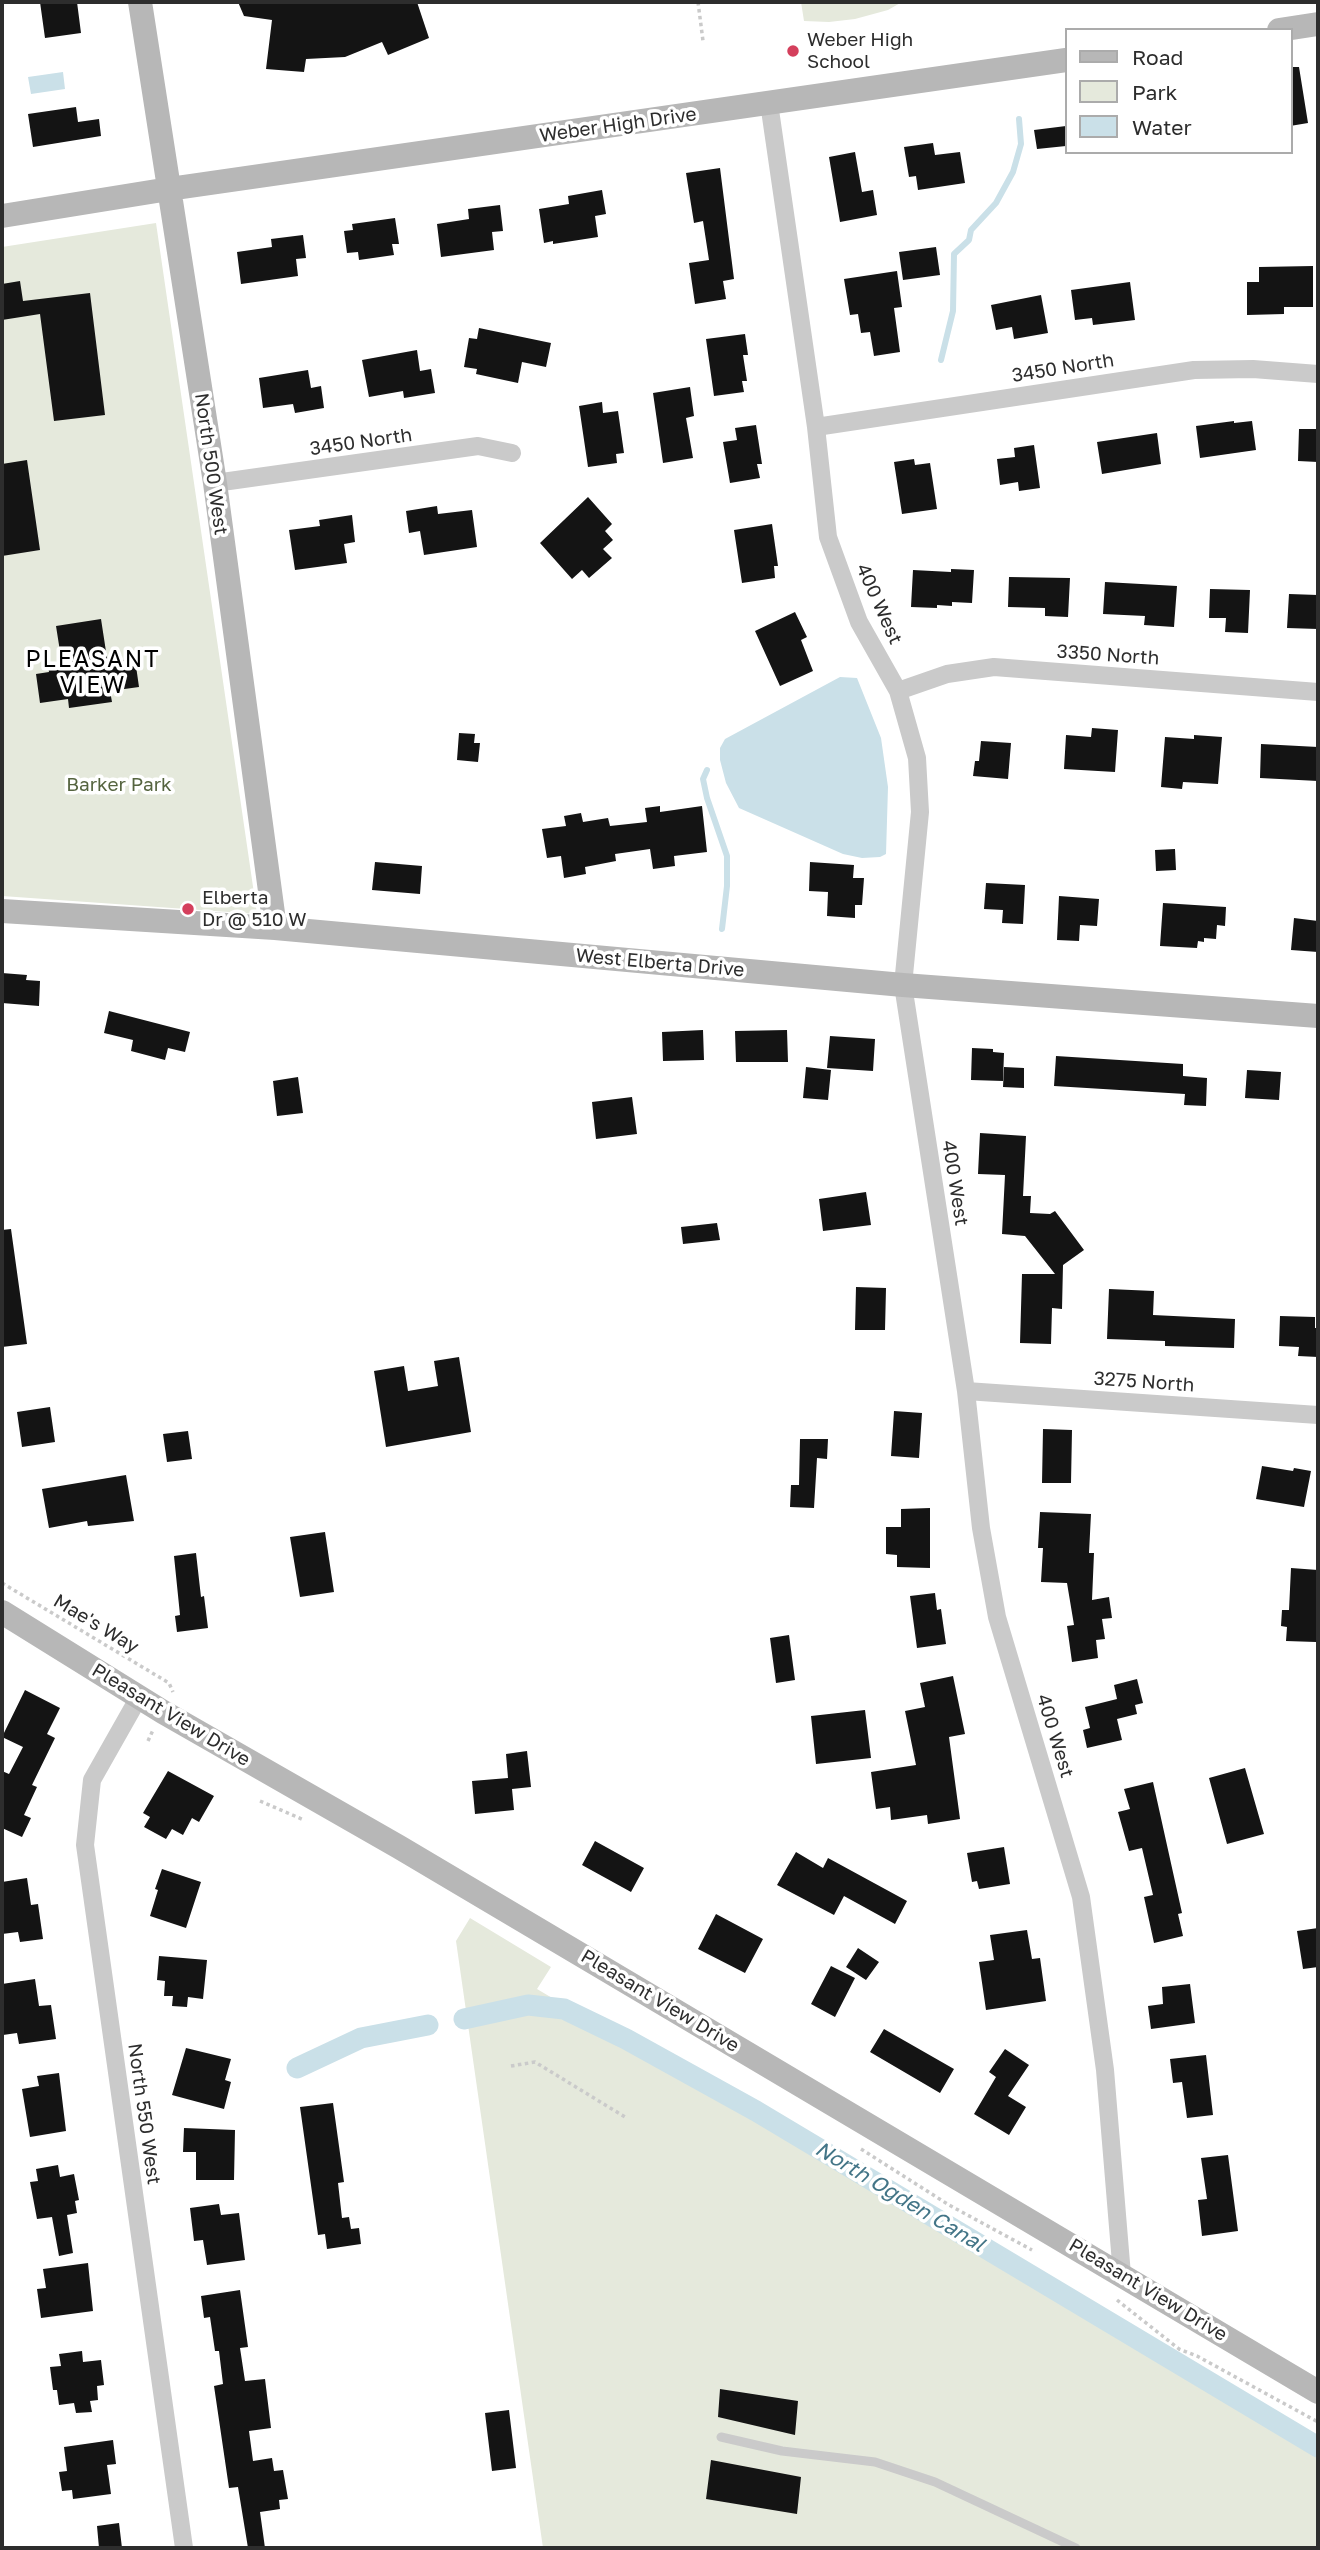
<!DOCTYPE html>
<html>
<head>
<meta charset="utf-8">
<style>
	body { margin:0 }
	#map { position:relative; width:1320px; height:2550px; overflow:hidden; background:#fff; font-family:"Golos Text",sans-serif }
	canvas { display:block }
	.frame { position:absolute; inset:0; border:4px solid #2d2d2d; pointer-events:none }
	.legend { position:absolute; left:1065px; top:28px; width:228px; height:126px; box-sizing:border-box; background:#fff; border:2px solid #ababab; margin:0; padding:9px 12px; list-style:none; font-size:21px; color:#2d2d2d }
	.legend li { display:flex; align-items:center; gap:14px; height:35px }
	.legend b { width:35px; border:2px solid #ababab }
</style>
</head>
<body>
<div id="map">
<canvas width="1320" height="2550"></canvas>
<div class="frame"></div>
<ul class="legend">
<li><b style="height:9px;background:#b7b7b7"></b>Road</li>
<li><b style="height:19px;background:#e5e9dc"></b>Park</li>
<li><b style="height:19px;background:#cae0e8"></b>Water</li>
</ul>
</div>
<script>
const ctx = document.querySelector('canvas').getContext('2d');
ctx.lineJoin = 'round';
function fillPath(path, color) {
  ctx.fillStyle = color;
  ctx.fill(path, 'evenodd');
}
function poly(rows) {
  const path = new Path2D();
  for (const r of rows) {
    path.moveTo(r[0], r[1]);
    for (let i = 2; i < r.length; i += 2) path.lineTo(r[i], r[i + 1]);
  }
  return path;
}
function trace(path, color, width, dash) {
  ctx.strokeStyle = color;
  ctx.lineWidth = width;
  ctx.lineCap = dash ? 'butt' : 'round';
  ctx.setLineDash(dash || []);
  ctx.stroke(path);
}
function label(font, color, halo, rows, align = 'center') {
  ctx.font = font + ' "Golos Text",sans-serif';
  ctx.lineWidth = 7;
  ctx.setLineDash([]);
  ctx.textBaseline = 'middle';
  ctx.strokeStyle = halo;
  ctx.fillStyle = color;
  for (const [text, x, y, turn = 0] of rows) {
    ctx.save();
    ctx.translate(x, y);
    ctx.rotate((+turn || 0) * Math.PI / 180);
    ctx.textAlign = isNaN(turn) ? turn : align;
    if (halo) ctx.strokeText(text, 0, 0);
    ctx.fillText(text, 0, 0);
    ctx.restore();
  }
}
fillPath(poly([
	[801,2,902,2,888,10,855,19,829,22,804,21],
	[156,223,257,914,2,896,2,247],
	[470,1918,551,1967,537,1989,1318,2451,1318,2548,543,2548,456,1941]
]), '#e5e9dc');
fillPath(poly([
	[63,72,65,89,31,94,28,77],
	[840,677,857,678,881,738,888,787,886,854,880,857,862,858,843,854,739,808,726,783,720,760,720,748,725,739]
]), '#cae0e8');
trace(poly([
	[941,360,953,311,954,254,969,240,971,230,996,203,1013,172,1021,144,1019,119],
	[707,770,703,779,707,798,727,856,727,886,722,929]
]), '#cae0e8', 6);
trace(poly([
	[464,2019,528,2005,564,2009,626,2039,756,2111,1318,2447],
	[297,2068,361,2038,428,2025]
]), '#cae0e8', 21);
fillPath(poly([
	[40,2,77,2,81,33,45,38],
	[238,2,417,2,429,38,388,55,382,42,345,57,306,59,304,72,266,69,272,20,244,16],
	[1290,67,1299,67,1308,123,1290,126],
	[76,107,78,122,99,119,101,136,33,147,28,114],
	[1066,126,1066,146,1037,149,1034,130],
	[933,143,935,155,960,152,965,183,918,190,916,176,909,177,904,147],
	[855,152,862,192,873,190,877,215,840,222,829,157],
	[720,168,734,279,723,281,726,299,695,304,689,263,709,260,703,221,694,223,686,173],
	[602,190,606,214,595,216,598,237,553,244,553,241,544,243,539,209,569,204,568,196],
	[500,205,503,231,492,232,494,250,441,257,437,224,469,219,468,209],
	[395,218,399,244,392,244,394,255,359,260,358,252,347,253,344,231,353,230,352,224],
	[303,235,306,258,296,259,298,276,241,284,237,252,272,247,271,239],
	[936,247,940,275,903,280,899,252],
	[1313,266,1313,307,1284,307,1284,314,1247,315,1247,282,1259,282,1259,267],
	[897,271,902,307,894,308,900,352,874,356,870,332,861,333,858,314,850,315,844,279],
	[20,281,23,301,90,293,105,415,54,421,40,314,2,320,2,284],
	[1130,282,1135,320,1093,325,1092,318,1075,320,1071,290],
	[1041,295,1048,333,1014,339,1012,327,996,330,991,305],
	[479,328,551,343,546,367,522,362,518,383,476,374,477,369,464,367,469,338,477,339],
	[745,334,748,355,743,355,747,381,742,381,744,392,714,396,706,339],
	[417,350,420,371,431,369,435,393,404,398,403,391,369,397,362,360],
	[308,370,311,388,321,386,324,408,295,413,293,404,263,408,259,378],
	[690,387,694,416,686,418,693,458,663,463,653,393],
	[602,402,603,413,618,411,624,453,616,454,617,463,588,467,579,406],
	[1234,421,1234,423,1252,421,1256,450,1200,458,1196,426],
	[756,425,762,464,757,464,760,478,730,483,723,442,737,440,735,428],
	[1299,429,1318,429,1318,462,1298,461],
	[1157,433,1161,464,1102,474,1097,442],
	[1034,445,1040,488,1019,491,1018,482,1000,485,997,459,1015,457,1014,448],
	[914,459,915,465,930,463,937,509,902,514,894,462],
	[27,460,40,550,2,556,2,464],
	[588,497,612,524,605,531,613,540,603,549,612,558,589,578,582,570,572,579,540,543],
	[437,506,438,514,472,510,477,547,424,555,420,531,409,533,406,511],
	[352,515,355,542,344,544,347,563,295,570,289,530,320,526,319,520],
	[772,524,778,566,774,566,775,578,742,583,734,530],
	[951,569,974,570,972,603,952,602,952,606,937,605,937,608,911,607,913,570,951,572],
	[1009,577,1070,578,1068,617,1045,616,1045,608,1008,607],
	[1105,582,1177,586,1174,627,1144,625,1145,616,1103,614],
	[1210,589,1250,590,1248,633,1225,632,1226,618,1209,618],
	[1289,594,1318,595,1318,629,1287,628],
	[795,612,807,637,801,640,813,671,780,686,755,631],
	[101,619,107,658,121,655,122,660,135,659,139,687,110,691,112,702,69,708,68,699,40,703,36,674,49,672,48,666,62,664,56,626],
	[1092,728,1118,730,1115,772,1064,769,1066,735,1091,737],
	[459,733,475,734,474,743,480,743,478,762,457,760],
	[1194,735,1222,737,1218,784,1183,782,1182,789,1161,787,1165,737,1194,739],
	[981,741,1011,743,1008,779,973,776,975,761,979,761],
	[1261,744,1318,747,1318,781,1260,778],
	[660,806,660,812,702,806,707,852,674,856,675,866,653,869,650,849,615,854,616,861,585,867,586,874,564,878,561,856,547,858,542,829,566,826,564,816,581,813,583,822,608,818,610,826,647,822,645,808],
	[1175,849,1176,870,1156,871,1155,850],
	[375,862,422,866,420,894,372,890],
	[810,862,854,865,853,878,864,878,862,905,855,905,855,918,827,916,828,892,809,891],
	[986,883,1025,885,1023,924,1002,923,1003,910,984,909],
	[1059,896,1099,899,1097,926,1080,925,1079,941,1057,940],
	[1163,903,1226,907,1225,926,1217,925,1216,939,1204,938,1204,942,1198,941,1197,948,1160,946],
	[1294,918,1318,921,1318,952,1291,950],
	[2,973,27,975,26,980,40,981,39,1006,2,1003],
	[109,1011,190,1032,185,1052,168,1048,165,1060,131,1051,133,1040,104,1033],
	[703,1030,704,1060,663,1061,662,1032],
	[787,1030,788,1062,736,1062,735,1031],
	[830,1036,875,1039,873,1071,827,1068],
	[972,1048,993,1049,993,1052,1004,1053,1003,1081,971,1080],
	[1056,1056,1183,1064,1183,1076,1207,1078,1206,1106,1184,1105,1185,1094,1054,1086],
	[806,1067,831,1070,828,1100,803,1098],
	[1004,1067,1024,1068,1024,1088,1003,1087],
	[1247,1070,1281,1072,1279,1100,1245,1098],
	[298,1077,303,1113,277,1116,273,1081],
	[632,1097,637,1134,596,1139,592,1102],
	[980,1133,1026,1136,1023,1196,1031,1196,1030,1213,1050,1214,1055,1211,1084,1250,1063,1265,1062,1309,1052,1308,1051,1344,1020,1343,1022,1274,1055,1274,1025,1236,1002,1234,1005,1175,978,1174],
	[866,1192,871,1225,823,1231,819,1199],
	[717,1223,720,1240,683,1244,681,1227],
	[11,1229,27,1344,2,1347,2,1230],
	[856,1287,886,1288,885,1330,855,1330],
	[1109,1289,1154,1291,1153,1315,1235,1319,1234,1348,1165,1346,1165,1341,1107,1339],
	[1280,1316,1315,1317,1315,1328,1318,1328,1318,1357,1298,1356,1299,1347,1279,1346],
	[459,1357,471,1432,386,1447,374,1371,404,1366,408,1391,438,1386,434,1361],
	[50,1407,55,1442,22,1447,17,1412],
	[894,1411,922,1413,919,1458,891,1456],
	[1043,1429,1072,1430,1071,1483,1042,1483],
	[188,1431,192,1459,167,1462,163,1434],
	[800,1439,828,1439,827,1459,817,1458,814,1508,790,1507,791,1485,799,1485],
	[1262,1466,1293,1471,1294,1468,1311,1471,1304,1507,1256,1499],
	[126,1475,134,1521,88,1526,87,1521,49,1528,42,1489],
	[930,1508,930,1568,897,1567,897,1555,886,1554,886,1527,901,1527,901,1509],
	[1040,1512,1091,1514,1089,1553,1094,1553,1092,1600,1109,1597,1112,1618,1102,1619,1105,1639,1096,1640,1098,1658,1072,1662,1067,1626,1074,1625,1067,1583,1041,1582,1043,1548,1038,1548],
	[325,1532,334,1592,300,1597,290,1537],
	[196,1553,201,1597,204,1596,208,1628,177,1632,175,1616,180,1615,174,1556],
	[1291,1568,1318,1570,1316,1642,1286,1641,1287,1627,1281,1626,1282,1610,1289,1610],
	[935,1593,937,1610,941,1609,946,1644,917,1648,910,1596],
	[789,1635,795,1680,776,1683,770,1638],
	[953,1676,965,1734,949,1737,960,1819,928,1824,927,1815,891,1820,890,1807,876,1809,871,1772,916,1765,905,1711,925,1707,920,1683],
	[1137,1679,1143,1703,1135,1705,1137,1714,1117,1719,1122,1740,1087,1748,1083,1730,1090,1728,1085,1707,1117,1699,1114,1685],
	[25,1690,60,1708,47,1734,55,1738,32,1785,37,1787,24,1815,31,1818,22,1837,2,1828,2,1771,9,1774,23,1747,2,1737],
	[865,1710,871,1758,816,1764,811,1716],
	[527,1751,531,1787,512,1789,514,1810,475,1814,472,1781,508,1778,506,1754],
	[1245,1768,1264,1834,1227,1844,1209,1778],
	[168,1771,214,1796,199,1822,192,1818,183,1835,172,1829,166,1839,144,1827,150,1817,143,1813],
	[1153,1782,1182,1913,1178,1914,1183,1936,1154,1943,1144,1897,1153,1895,1142,1848,1129,1851,1118,1812,1130,1809,1124,1789],
	[595,1841,644,1868,631,1892,582,1865],
	[1004,1847,1010,1884,979,1889,977,1881,972,1882,967,1853],
	[796,1852,823,1868,828,1858,907,1901,895,1924,844,1896,834,1915,777,1885],
	[162,1869,201,1882,186,1928,150,1916,158,1890,155,1889],
	[27,1878,31,1905,38,1904,43,1939,20,1942,18,1932,2,1934,2,1882],
	[716,1914,763,1939,745,1973,698,1949],
	[1318,1928,1318,1967,1303,1969,1297,1931],
	[1027,1930,1032,1959,1040,1958,1046,2001,986,2010,979,1962,994,1960,990,1935],
	[858,1948,879,1962,866,1980,846,1967],
	[159,1956,207,1960,203,1999,188,1997,187,2007,172,2006,173,1996,164,1996,165,1981,157,1980],
	[831,1966,855,1978,835,2017,811,2004],
	[35,1979,39,2006,51,2005,56,2039,19,2044,17,2033,3,2035,2,1984],
	[1190,1984,1195,2023,1151,2029,1148,2006,1163,2004,1162,1987],
	[884,2029,954,2069,940,2093,870,2052],
	[186,2048,231,2059,225,2080,231,2082,224,2109,172,2095],
	[1005,2049,1029,2065,1008,2096,1026,2107,1009,2135,974,2114,996,2077,989,2072],
	[1206,2055,1213,2115,1187,2118,1182,2082,1173,2083,1170,2059],
	[59,2073,66,2131,30,2137,22,2089,39,2086,37,2076],
	[333,2103,344,2182,338,2183,342,2218,349,2217,351,2229,359,2228,361,2244,327,2249,325,2234,318,2235,300,2107],
	[184,2128,235,2130,234,2180,196,2180,196,2152,183,2152],
	[1228,2155,1238,2231,1202,2236,1198,2200,1207,2199,1201,2158],
	[58,2165,60,2177,74,2174,79,2200,75,2201,77,2213,67,2215,73,2253,59,2256,52,2217,37,2219,30,2182,38,2181,36,2169],
	[219,2204,221,2215,239,2213,245,2260,207,2265,203,2240,194,2241,190,2208],
	[88,2263,93,2311,41,2318,37,2289,46,2288,43,2269],
	[240,2290,248,2347,240,2348,245,2381,265,2379,271,2428,249,2431,253,2461,272,2458,274,2471,283,2470,288,2499,279,2500,280,2509,260,2512,265,2548,248,2548,238,2487,229,2488,214,2386,223,2384,219,2351,215,2351,210,2317,204,2318,201,2296],
	[82,2351,83,2362,101,2360,104,2385,97,2386,98,2400,90,2401,92,2412,76,2413,74,2403,59,2405,57,2390,53,2390,50,2367,61,2366,59,2354],
	[720,2389,798,2401,795,2435,718,2417],
	[509,2410,516,2468,492,2471,485,2413],
	[113,2440,116,2464,107,2465,111,2494,73,2499,72,2490,62,2491,59,2472,67,2471,64,2447],
	[711,2460,801,2477,797,2514,706,2499],
	[119,2523,122,2548,99,2548,97,2526]
]), '#141414');
trace(poly([
	[698,2,703,41],
	[2,1583,169,1683,173,1692],
	[148,1741,153,1730],
	[260,1801,304,1820],
	[511,2066,535,2062,625,2117],
	[861,2149,949,2205,1032,2250],
	[1117,2300,1179,2349,1197,2356,1318,2422]
]), '#cacaca', 3.5, [3.5, 3.5]);
trace(poly([
	[721,2437,782,2451,875,2462,935,2482,1076,2548]
]), '#cacaca', 9);
trace(poly([
	[769,103,816,427,828,537,859,622,898,691,917,758,920,812,903,985,966,1391,981,1528,997,1617,1081,1897,1105,2070,1122,2275],
	[816,427,1194,370,1253,369,1318,374],
	[215,483,478,446,512,453],
	[898,691,947,674,994,667,1318,692],
	[966,1391,1318,1415],
	[139,1697,92,1780,85,1845,184,2548]
]), '#cacaca', 18);
trace(poly([
	[140,2,215,483,275,928],
	[1279,30,1318,24],
	[2,216,169,189,1066,60],
	[2,911,275,928,903,985,1318,1016],
	[2,1612,163,1712,399,1847,1318,2392]
]), '#b7b7b7', 24);
for (const [x, y, r, color] of [
	[793,51,7,"#d43f5c"],
	[188,909,7,"#d43f5c"]
]) {
  const dot = new Path2D();
  dot.arc(x, y, r, 0, 2 * Math.PI);
  ctx.fillStyle = color;
  ctx.fill(dot);
  trace(dot, '#fff', 2.5);
}
label('19px', '#2d2d2d', '#fff', [
	["Weber High",807,40],
	["School",807,62],
	["Elberta",202,898],
	["Dr @ 510 W",202,920]
], 'left');
label('19px', '#2d2d2d', '#fff', [
	["Weber High Drive",618,125,-8],
	["3450 North",1063,368,-9],
	["3450 North",361,442,-8],
	["North 500 West",211,464,82],
	["400 West",879,604,66],
	["3350 North",1108,655,4],
	["West Elberta Drive",660,963,5],
	["400 West",955,1183,81],
	["3275 North",1144,1382,4],
	["Mae's Way",96,1624,31],
	["Pleasant View Drive",171,1715,31],
	["400 West",1055,1736,73],
	["Pleasant View Drive",660,2001,31],
	["North 550 West",144,2114,82],
	["Pleasant View Drive",1148,2290,31]
]);
label('19px', '#55643f', '#fff', [
	["Barker Park",119,785]
]);
label('italic 21px', '#437587', '#fff', [
	["North Ogden Canal",900,2197,31]
]);
ctx.letterSpacing = '2px';
label('23px', '#000', '#fff', [
	["PLEASANT",93,660],
	["VIEW",93,686]
]);
ctx.letterSpacing = '0px';
</script>
</body>
</html>
